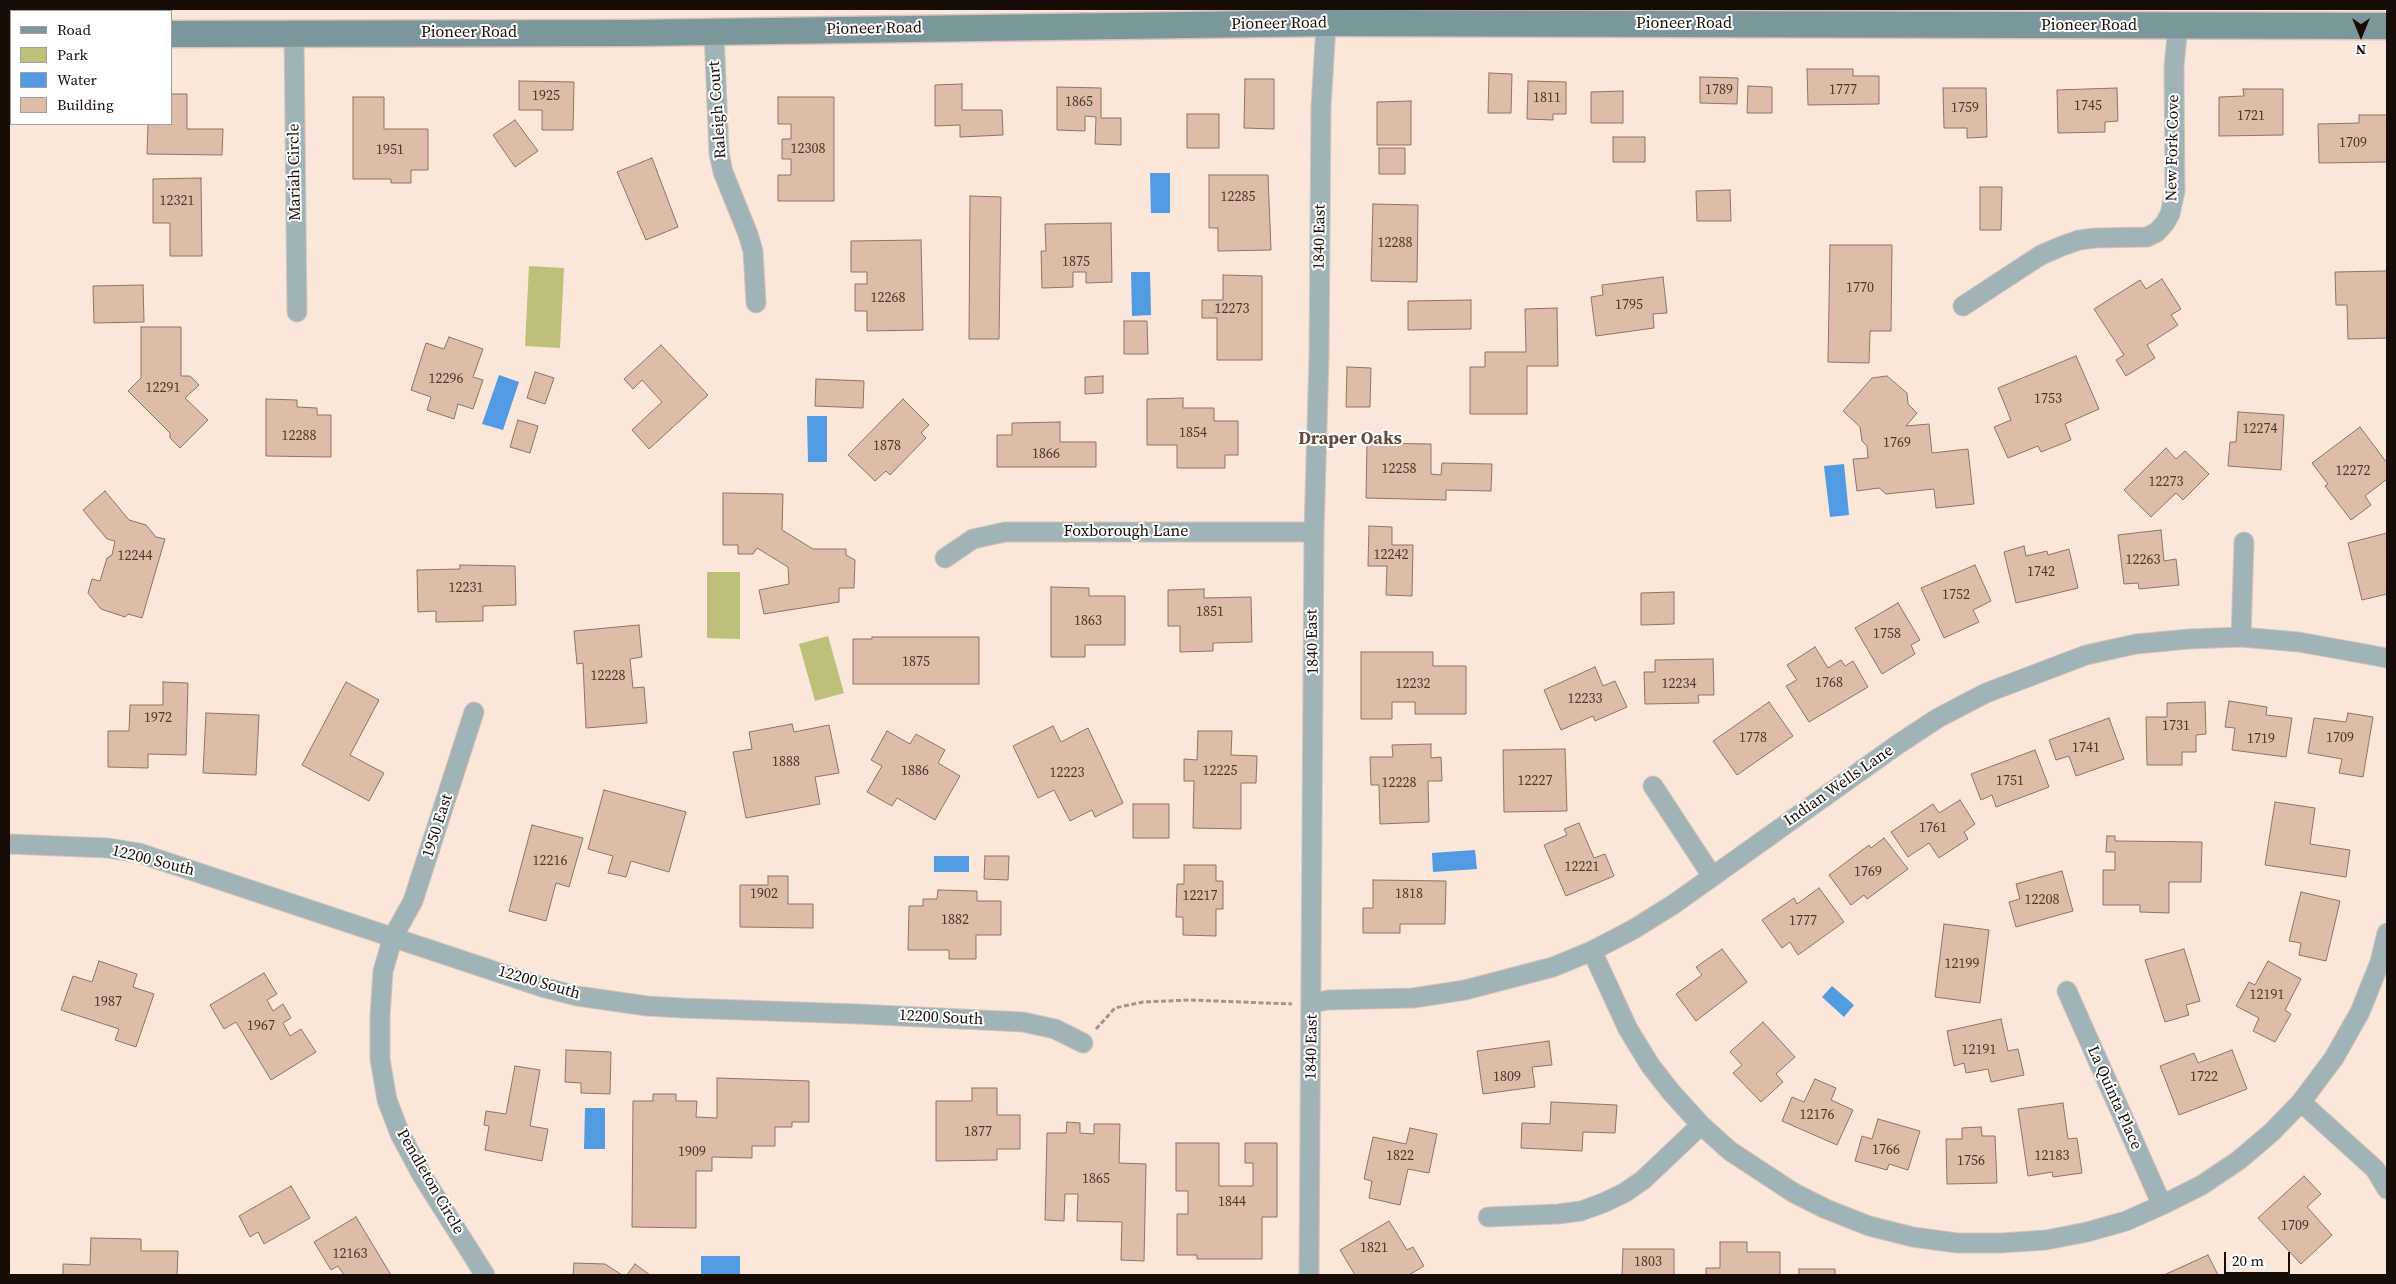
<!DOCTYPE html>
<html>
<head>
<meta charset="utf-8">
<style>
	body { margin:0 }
	#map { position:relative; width:2396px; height:1284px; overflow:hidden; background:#fbe6da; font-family:"Source Serif 4",serif }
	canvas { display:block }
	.frame { position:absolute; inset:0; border:10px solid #170c06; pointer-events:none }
	.legend { position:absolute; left:10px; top:10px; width:162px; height:115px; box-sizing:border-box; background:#fff; border:1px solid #a29e9b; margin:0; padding:6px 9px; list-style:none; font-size:15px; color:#170c06 }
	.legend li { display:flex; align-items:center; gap:10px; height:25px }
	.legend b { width:25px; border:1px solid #a29e9b }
	.north { position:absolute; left:2336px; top:10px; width:50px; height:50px; -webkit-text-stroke:4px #fff; paint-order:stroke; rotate:180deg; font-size:14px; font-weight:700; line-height:20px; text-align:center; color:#170c06 }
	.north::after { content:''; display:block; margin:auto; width:18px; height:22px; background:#170c06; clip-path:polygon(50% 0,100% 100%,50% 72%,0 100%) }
	.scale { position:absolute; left:2224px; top:1252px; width:66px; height:22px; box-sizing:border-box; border:2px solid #170c06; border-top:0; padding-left:6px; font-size:15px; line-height:18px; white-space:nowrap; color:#170c06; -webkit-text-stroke:4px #fff; paint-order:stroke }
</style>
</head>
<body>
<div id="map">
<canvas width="2396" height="1284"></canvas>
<div class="frame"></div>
<ul class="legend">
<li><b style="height:6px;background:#7c979c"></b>Road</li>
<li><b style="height:14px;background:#bcc079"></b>Park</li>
<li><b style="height:14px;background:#529ae2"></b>Water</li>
<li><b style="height:14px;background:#ddbca9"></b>Building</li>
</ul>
<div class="north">N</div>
<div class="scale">20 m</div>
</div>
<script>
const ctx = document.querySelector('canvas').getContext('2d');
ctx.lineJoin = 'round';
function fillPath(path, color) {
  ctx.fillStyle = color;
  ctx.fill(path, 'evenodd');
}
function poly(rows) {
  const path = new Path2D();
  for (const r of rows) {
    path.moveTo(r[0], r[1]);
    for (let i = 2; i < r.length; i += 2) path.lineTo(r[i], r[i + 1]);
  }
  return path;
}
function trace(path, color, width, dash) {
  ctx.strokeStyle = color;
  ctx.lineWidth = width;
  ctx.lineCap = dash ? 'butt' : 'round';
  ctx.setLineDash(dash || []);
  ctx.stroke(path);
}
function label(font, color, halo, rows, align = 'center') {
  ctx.font = font + ' "Source Serif 4",serif';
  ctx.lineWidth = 4;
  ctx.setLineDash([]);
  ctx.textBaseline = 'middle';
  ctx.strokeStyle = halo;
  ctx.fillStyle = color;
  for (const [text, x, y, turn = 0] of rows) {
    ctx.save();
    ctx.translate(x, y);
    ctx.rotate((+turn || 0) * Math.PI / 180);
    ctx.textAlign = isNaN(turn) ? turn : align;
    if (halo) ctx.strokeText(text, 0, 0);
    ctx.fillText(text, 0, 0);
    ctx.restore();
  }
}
fillPath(poly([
	[529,266,564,268,560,348,525,346],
	[707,572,740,572,740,639,707,638],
	[828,636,844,693,815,701,799,644]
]), '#bcc079');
fillPath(poly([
	[1150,173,1170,173,1170,213,1151,213],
	[1131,272,1150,272,1151,315,1132,316],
	[499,375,519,382,503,430,482,424],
	[807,416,827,416,827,462,808,462],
	[1844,464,1849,515,1830,517,1824,466],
	[1475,850,1477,869,1433,872,1432,853],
	[934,856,969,856,969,872,934,872],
	[1832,986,1854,1005,1844,1017,1822,997],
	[585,1108,605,1108,605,1149,584,1149],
	[701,1256,740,1256,740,1275,701,1275]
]), '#529ae2');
const building = poly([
	[1807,69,1853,69,1853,76,1879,76,1879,104,1808,105,1807,69],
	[1489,73,1512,74,1511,113,1488,113,1489,73],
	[1700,77,1738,78,1737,104,1700,103,1700,77],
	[1245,79,1274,79,1274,129,1244,128,1245,79],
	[519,81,574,82,573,130,542,130,542,110,519,110,519,81],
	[1528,81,1566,82,1566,114,1553,114,1553,120,1527,119,1528,81],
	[962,84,962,110,1002,110,1003,135,960,137,960,125,935,126,935,85,962,84],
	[1748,86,1772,87,1772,113,1747,113,1748,86],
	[1057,87,1101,88,1101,118,1121,118,1121,145,1095,144,1096,117,1085,116,1085,131,1057,130,1057,87],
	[1943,88,1986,88,1987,137,1967,138,1967,128,1944,128,1943,88],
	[2117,88,2118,121,2105,122,2105,132,2058,133,2057,90,2117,88],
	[2243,89,2283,89,2283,135,2219,136,2219,97,2244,96,2243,89],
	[1623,91,1623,123,1591,123,1591,92,1623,91],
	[171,94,187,94,187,129,223,129,222,155,147,154,148,124,171,124,171,94],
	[353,97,384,97,384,129,428,129,428,170,411,170,411,183,391,183,391,179,353,179,353,97],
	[778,97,834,97,834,201,778,201,778,175,791,175,791,159,782,159,782,139,791,139,791,124,778,124,778,97],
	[1411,101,1411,145,1377,145,1377,102,1411,101],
	[1187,114,1219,114,1219,148,1187,148,1187,114],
	[2359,115,2387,115,2387,162,2319,163,2318,124,2359,123,2359,115],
	[515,120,538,151,515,167,493,135,515,120],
	[1613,137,1645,137,1645,162,1613,162,1613,137],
	[1379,148,1405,148,1405,174,1379,174,1379,148],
	[652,158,678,227,646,240,617,172,652,158],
	[1209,175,1268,175,1271,250,1218,251,1218,228,1209,228,1209,175],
	[201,178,202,256,170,256,170,223,153,223,153,179,201,178],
	[1980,187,2002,187,2001,230,1980,230,1980,187],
	[1730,190,1731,221,1697,221,1696,191,1730,190],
	[970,196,1001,197,999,339,969,339,970,196],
	[1373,204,1418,205,1417,282,1371,281,1373,204],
	[1111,223,1112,282,1086,283,1086,272,1073,272,1073,287,1042,288,1041,251,1046,251,1045,224,1111,223],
	[921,240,923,330,867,331,867,311,855,311,855,284,867,284,867,272,851,272,851,241,921,240],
	[1830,245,1892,245,1891,331,1870,331,1869,363,1828,362,1830,245],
	[2387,271,2387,338,2348,339,2347,305,2336,305,2335,272,2387,271],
	[1223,275,1262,276,1262,360,1217,360,1217,318,1202,318,1202,300,1223,300,1223,275],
	[1663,277,1667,313,1653,314,1654,328,1596,336,1591,297,1603,295,1602,285,1663,277],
	[2162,279,2181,309,2171,315,2178,325,2147,345,2155,358,2126,376,2116,360,2124,355,2094,309,2140,280,2146,289,2162,279],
	[143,285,144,322,94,323,93,286,143,285],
	[1471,300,1471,329,1408,330,1408,301,1471,300],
	[1557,308,1558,366,1527,366,1527,414,1470,414,1470,367,1485,367,1485,352,1526,352,1525,309,1557,308],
	[1124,321,1147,321,1148,354,1124,354,1124,321],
	[141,327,181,327,181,376,190,376,199,385,185,398,208,420,180,448,170,438,170,433,128,391,141,378,141,327],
	[449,337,483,349,473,377,483,380,473,409,458,404,454,419,427,410,431,397,411,390,426,343,444,349,449,337],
	[661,345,708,395,649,449,632,430,662,402,642,380,633,389,624,379,661,345],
	[2076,356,2099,409,2065,424,2071,440,2041,452,2038,446,2008,458,1994,427,2011,420,1998,388,2076,356],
	[1347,367,1371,368,1370,407,1346,407,1347,367],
	[535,372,554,378,545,404,527,398,535,372],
	[1103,376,1103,393,1085,394,1085,377,1103,376],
	[1887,376,1907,393,1908,404,1917,413,1906,426,1929,424,1932,453,1968,449,1974,504,1936,508,1934,489,1886,494,1879,488,1857,491,1853,459,1868,458,1867,446,1862,441,1860,427,1843,411,1872,378,1887,376],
	[816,379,864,381,863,408,815,406,816,379],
	[1183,398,1183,408,1214,408,1214,421,1238,421,1238,455,1225,455,1225,468,1177,468,1177,445,1147,445,1147,399,1183,398],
	[266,399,297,400,297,407,317,408,317,415,331,415,331,457,266,456,266,399],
	[903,399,929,425,921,433,926,438,890,475,886,471,875,481,848,455,903,399],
	[2238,412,2284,415,2281,470,2228,466,2230,442,2236,442,2238,412],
	[518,420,538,426,530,453,510,447,518,420],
	[1060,422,1060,442,1096,442,1096,467,997,467,997,435,1012,435,1012,423,1060,422],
	[2360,427,2387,463,2387,479,2365,496,2371,505,2351,520,2325,486,2328,484,2312,463,2360,427],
	[1367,443,1431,444,1431,474,1441,475,1442,463,1492,464,1491,491,1446,490,1446,500,1366,498,1367,443],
	[2166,448,2176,459,2185,451,2209,474,2183,500,2176,493,2151,517,2124,490,2166,448],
	[105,491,129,520,146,525,156,537,165,539,142,618,128,614,125,617,101,609,88,593,92,579,100,581,107,558,112,555,115,541,107,539,83,510,105,491],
	[723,493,783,494,782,530,813,549,846,549,846,555,855,560,854,588,839,588,839,602,764,614,759,590,789,584,788,567,757,548,753,554,738,554,738,545,723,545,723,493],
	[1369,526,1392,527,1392,545,1413,545,1412,596,1386,595,1387,566,1368,566,1369,526],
	[2161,530,2164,561,2176,559,2179,585,2139,589,2138,583,2124,584,2118,535,2161,530],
	[2387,533,2387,594,2362,600,2348,543,2387,533],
	[2024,546,2026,556,2047,551,2048,555,2069,549,2078,588,2016,603,2004,552,2024,546],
	[460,565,515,566,516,605,483,606,483,621,436,622,436,611,418,612,417,570,460,569,460,565],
	[1975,565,1991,601,1973,610,1979,622,1944,638,1921,588,1975,565],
	[1051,587,1089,588,1089,596,1125,596,1125,645,1085,645,1085,657,1051,657,1051,587],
	[1204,589,1204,598,1251,597,1252,642,1213,643,1213,651,1180,652,1180,626,1168,626,1168,590,1204,589],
	[1674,592,1674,624,1641,625,1641,593,1674,592],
	[1898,603,1920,640,1911,645,1915,654,1882,674,1855,628,1898,603],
	[639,625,642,657,630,659,633,688,644,687,647,723,586,728,583,663,577,664,574,631,639,625],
	[872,637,979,637,979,684,853,684,853,639,872,639,872,637],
	[1815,647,1828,668,1841,660,1845,666,1853,661,1868,687,1809,722,1786,686,1797,680,1787,665,1815,647],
	[1361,652,1433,652,1433,666,1466,666,1466,714,1415,714,1415,702,1392,702,1392,719,1361,719,1361,652],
	[1713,659,1714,695,1698,695,1699,703,1645,704,1644,672,1655,672,1655,660,1713,659],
	[1595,667,1603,686,1615,681,1627,707,1595,721,1593,716,1561,730,1544,690,1595,667],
	[163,682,188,683,186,755,148,754,148,768,108,767,108,731,129,731,130,705,163,705,163,682],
	[346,682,379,700,350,755,384,773,369,801,302,765,346,682],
	[2229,701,2267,707,2266,715,2292,718,2286,757,2232,750,2235,728,2225,727,2229,701],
	[1769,702,1793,736,1737,775,1713,741,1769,702],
	[2205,702,2206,734,2196,735,2196,752,2182,752,2182,765,2147,765,2146,717,2167,717,2167,703,2205,702],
	[206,713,259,715,256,775,203,773,206,713],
	[2348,713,2373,717,2363,777,2339,773,2342,759,2308,753,2314,718,2346,722,2348,713],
	[2109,718,2124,759,2076,776,2069,756,2056,760,2049,740,2109,718],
	[792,724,794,732,829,725,839,773,815,777,820,804,746,818,733,752,752,749,749,732,792,724],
	[1053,726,1061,742,1088,728,1123,803,1095,817,1092,810,1070,821,1054,790,1038,798,1013,746,1053,726],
	[887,731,910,744,916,734,945,750,938,763,960,776,935,820,897,798,892,806,867,792,882,766,871,760,887,731],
	[1198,731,1232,731,1231,755,1257,756,1256,783,1241,783,1241,829,1193,828,1194,781,1184,781,1184,759,1197,760,1198,731],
	[1431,744,1431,758,1441,757,1442,781,1428,781,1429,822,1380,824,1379,785,1371,785,1370,757,1393,757,1392,745,1431,744],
	[1565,749,1567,811,1504,812,1503,750,1565,749],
	[2035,750,2049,787,1996,807,1992,795,1981,800,1971,774,2035,750],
	[604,790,686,812,669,872,631,861,626,877,608,873,613,856,588,849,604,790],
	[1960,800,1975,824,1964,832,1968,839,1939,858,1929,843,1908,857,1891,832,1933,804,1939,813,1960,800],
	[2275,802,2315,808,2310,844,2350,850,2346,877,2265,865,2275,802],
	[1133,804,1169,804,1169,838,1133,838,1133,804],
	[1579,823,1594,858,1605,854,1614,876,1566,896,1544,845,1567,835,1564,829,1579,823],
	[532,825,583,838,569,887,556,883,546,921,509,911,532,825],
	[2107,836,2115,836,2115,841,2202,842,2201,882,2169,882,2169,913,2140,912,2140,905,2103,905,2103,870,2115,870,2115,852,2106,852,2107,836],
	[1884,838,1908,869,1867,899,1864,895,1851,905,1829,875,1869,845,1871,848,1884,838],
	[985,856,1009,856,1008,880,984,879,985,856],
	[1184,865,1216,865,1216,881,1223,881,1223,909,1216,909,1216,936,1183,935,1183,917,1176,917,1177,884,1184,884,1184,865],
	[2062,871,2073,911,2016,927,2009,902,2020,899,2016,884,2062,871],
	[768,876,788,876,788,904,813,904,813,928,740,927,740,885,768,885,768,876],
	[1373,880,1446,881,1445,924,1400,924,1400,933,1363,933,1363,908,1373,908,1373,880],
	[1819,888,1844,922,1798,955,1790,942,1782,948,1762,920,1794,898,1797,904,1819,888],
	[938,890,977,891,977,901,1001,901,1001,935,976,935,976,959,949,959,949,950,908,950,909,906,923,906,923,899,937,899,938,890],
	[2301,892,2340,901,2326,961,2299,955,2301,943,2289,941,2301,892],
	[1944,924,1989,930,1980,1003,1935,997,1944,924],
	[1722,949,1747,982,1696,1021,1676,994,1702,975,1696,967,1722,949],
	[2184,949,2200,1001,2186,1005,2189,1015,2165,1022,2145,960,2184,949],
	[99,961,137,974,133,987,154,994,136,1047,115,1040,119,1029,61,1010,73,976,92,982,99,961],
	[2268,961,2301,979,2285,1010,2291,1014,2275,1042,2253,1031,2259,1018,2236,1006,2249,982,2255,985,2268,961],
	[264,973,277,994,267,1000,273,1011,283,1004,291,1018,283,1023,290,1036,301,1029,316,1052,271,1080,236,1022,224,1029,210,1005,264,973],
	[2001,1019,2008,1051,2018,1049,2024,1075,1991,1082,1988,1069,1966,1073,1964,1063,1954,1066,1947,1031,2001,1019],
	[1763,1022,1795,1057,1776,1074,1783,1082,1761,1102,1733,1073,1742,1065,1730,1052,1763,1022],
	[1549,1041,1552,1065,1532,1067,1535,1087,1483,1094,1477,1051,1549,1041],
	[566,1050,611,1052,610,1094,581,1093,581,1083,565,1082,566,1050],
	[2232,1050,2247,1089,2179,1115,2160,1066,2194,1053,2198,1063,2232,1050],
	[515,1066,540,1070,530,1126,548,1129,542,1161,485,1150,489,1126,484,1125,486,1111,506,1114,515,1066],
	[717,1078,809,1081,809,1122,792,1122,792,1127,775,1127,775,1146,752,1146,752,1158,712,1157,712,1171,696,1171,696,1228,632,1227,633,1101,653,1101,653,1094,676,1094,676,1101,697,1101,696,1117,717,1118,717,1078],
	[1815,1079,1836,1088,1831,1100,1853,1110,1837,1145,1782,1121,1792,1097,1804,1102,1815,1079],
	[972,1088,997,1088,997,1115,1020,1115,1020,1149,997,1149,997,1160,936,1161,936,1101,972,1101,972,1088],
	[1551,1102,1617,1105,1615,1133,1583,1132,1582,1151,1521,1148,1522,1123,1550,1124,1551,1102],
	[2063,1103,2068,1139,2077,1138,2082,1173,2053,1177,2052,1172,2028,1176,2018,1109,2063,1103],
	[1878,1119,1920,1131,1908,1170,1889,1164,1887,1170,1855,1161,1862,1136,1872,1139,1878,1119],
	[1067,1122,1080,1123,1080,1133,1094,1134,1094,1124,1120,1124,1119,1163,1146,1164,1144,1261,1121,1260,1122,1222,1077,1221,1078,1194,1065,1194,1064,1221,1045,1220,1047,1133,1066,1133,1067,1122],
	[1981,1127,1982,1136,1995,1136,1997,1183,1947,1184,1946,1139,1962,1139,1962,1128,1981,1127],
	[1410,1128,1437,1134,1429,1173,1408,1169,1400,1205,1369,1198,1372,1181,1364,1179,1373,1137,1406,1144,1410,1128],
	[1176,1143,1219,1143,1219,1186,1253,1186,1253,1163,1245,1163,1245,1143,1277,1143,1277,1217,1262,1217,1262,1259,1197,1259,1197,1255,1177,1255,1177,1214,1188,1214,1188,1191,1176,1191,1176,1143],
	[2304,1176,2321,1194,2307,1207,2332,1235,2301,1264,2258,1218,2304,1176],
	[291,1186,310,1218,264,1244,258,1232,250,1237,239,1216,291,1186],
	[356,1217,391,1275,344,1275,338,1266,331,1270,314,1242,356,1217],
	[1389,1221,1407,1250,1413,1247,1424,1266,1409,1275,1355,1275,1340,1250,1389,1221],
	[91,1238,141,1239,141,1251,178,1251,177,1275,63,1275,63,1264,90,1265,91,1238],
	[1720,1242,1747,1242,1747,1252,1780,1252,1780,1275,1706,1275,1706,1268,1720,1268,1720,1242],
	[1623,1249,1674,1249,1674,1275,1622,1275,1623,1249],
	[2208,1255,2218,1275,2164,1275,2208,1255],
	[574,1263,605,1264,622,1275,573,1275,574,1263],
	[635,1264,650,1275,627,1275,635,1264],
	[1799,1269,1835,1269,1835,1275,1799,1275,1799,1269]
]);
fillPath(building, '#ddbca9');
trace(building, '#917361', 1);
const street = poly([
	[714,32,719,153,723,172,748,234,753,251,756,303],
	[294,33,297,312],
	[1963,306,2041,255,2062,246,2079,240,2095,238,2147,237,2157,232,2165,223,2170,214,2175,191,2174,66,2178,26],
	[945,558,973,539,1005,532,1314,532],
	[2241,637,2244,542],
	[474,712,413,901,393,937,383,971,380,1016,380,1059,387,1100,400,1134,423,1177,485,1275],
	[1653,786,1712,876],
	[9,844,108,848,139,853,542,987,577,996,647,1006,682,1008,858,1014,1023,1022,1055,1029,1083,1043],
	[1592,951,1628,1029,1650,1065,1671,1092,1701,1125,1730,1151,1794,1193,1826,1209,1869,1226,1913,1237,1957,1243,2001,1243,2046,1240,2087,1232,2126,1221,2162,1205,2202,1185,2239,1160,2272,1132,2301,1102,2334,1058,2360,1012,2380,962,2387,933],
	[2067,991,2162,1205],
	[1312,1003,1328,1000,1413,998,1465,990,1553,967,1592,951,1634,929,1674,904,1897,745,1938,718,1986,693,2086,655,2136,644,2189,639,2241,637,2299,642,2387,658],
	[2301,1102,2375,1169,2387,1189],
	[1488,1217,1558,1214,1581,1211,1603,1203,1624,1193,1643,1180,1701,1125],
	[1309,1275,1314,532,1319,356,1321,107,1327,9]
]);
const secondary = poly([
	[171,34,633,33,1326,23,2387,26],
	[9,35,11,35]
]);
trace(street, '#d7c3b8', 21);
trace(secondary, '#d7c3b8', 29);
trace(poly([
	[1096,1029,1115,1008,1143,1002,1190,1000,1292,1004]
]), '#a5948a', 3, [5, 2.5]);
trace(street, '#a0b3b6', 19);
trace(secondary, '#7c979c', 26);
label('14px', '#48382f', null, [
	["1789",1719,90],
	["1777",1843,90],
	["1925",546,96],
	["1811",1547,98],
	["1865",1079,102],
	["1745",2088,106],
	["1759",1965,108],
	["1721",2251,116],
	["1709",2353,143],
	["12308",808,149],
	["1951",390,150],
	["12285",1238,197],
	["12321",177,201],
	["12288",1395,243],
	["1875",1076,262],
	["1770",1860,288],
	["12268",888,298],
	["1795",1629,305],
	["12273",1232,309],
	["12296",446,379],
	["12291",163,388],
	["1753",2048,399],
	["12274",2260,429],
	["1854",1193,433],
	["12288",299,436],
	["1769",1897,443],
	["1878",887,446],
	["1866",1046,454],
	["12258",1399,469],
	["12272",2353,471],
	["12273",2166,482],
	["12242",1391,555],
	["12244",135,556],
	["12263",2143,560],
	["1742",2041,572],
	["12231",466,588],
	["1752",1956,595],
	["1851",1210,612],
	["1863",1088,621],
	["1758",1887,634],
	["1875",916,662],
	["12228",608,676],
	["1768",1829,683],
	["12232",1413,684],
	["12234",1679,684],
	["12233",1585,699],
	["1972",158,718],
	["1731",2176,726],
	["1778",1753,738],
	["1709",2340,738],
	["1719",2261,739],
	["1741",2086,748],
	["1888",786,762],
	["1886",915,771],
	["12225",1220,771],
	["12223",1067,773],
	["12227",1535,781],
	["1751",2010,781],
	["12228",1399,783],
	["1761",1933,828],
	["12216",550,861],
	["12221",1582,867],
	["1769",1868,872],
	["1902",764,894],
	["1818",1409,894],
	["12217",1200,896],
	["12208",2042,900],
	["1882",955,920],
	["1777",1803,921],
	["12199",1962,964],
	["12191",2267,995],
	["1987",108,1002],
	["1967",261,1026],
	["12191",1979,1050],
	["1809",1507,1077],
	["1722",2204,1077],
	["12176",1817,1115],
	["1877",978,1132],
	["1766",1886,1150],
	["1909",692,1152],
	["1822",1400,1156],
	["12183",2052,1156],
	["1756",1971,1161],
	["1865",1096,1179],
	["1844",1232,1202],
	["1709",2295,1226],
	["1821",1374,1248],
	["12163",350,1254],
	["1803",1648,1262]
]);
label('16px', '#170c06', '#fff', [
	["Pioneer Road",1279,24,-1],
	["Pioneer Road",1684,24],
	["Pioneer Road",2089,26],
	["Pioneer Road",874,29,-1],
	["Pioneer Road",469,33],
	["Raleigh Court",718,110,-94],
	["New Fork Cove",2173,148,-89],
	["Mariah Circle",295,172,-91],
	["1840 East",1320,237,-89],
	["Foxborough Lane",1126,532],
	["1840 East",1313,642,-91],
	["Indian Wells Lane",1839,786,-35],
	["1950 East",438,826,-72],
	["12200 South",153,861,14],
	["12200 South",539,983,16],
	["12200 South",941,1018,3],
	["1840 East",1312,1047,-89],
	["La Quinta Place",2114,1098,66],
	["Pendleton Circle",430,1182,60]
]);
label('bold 18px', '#654939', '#fff', [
	["Draper Oaks",1350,439]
]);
</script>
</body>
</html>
